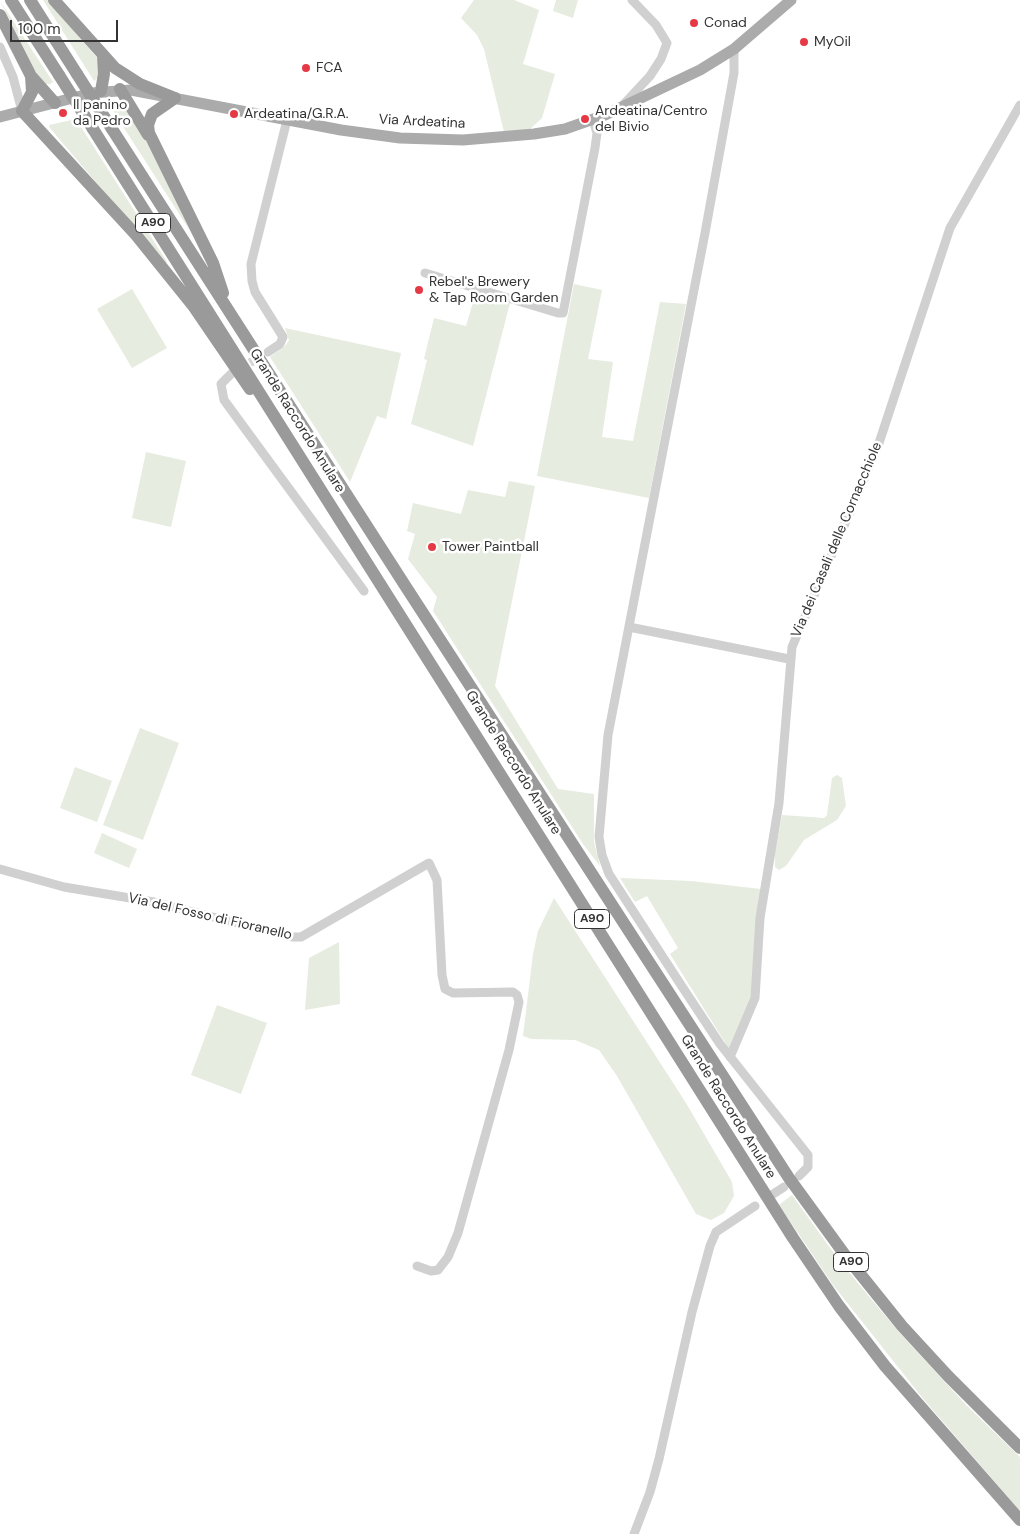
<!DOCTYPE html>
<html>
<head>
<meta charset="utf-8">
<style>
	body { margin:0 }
	#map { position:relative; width:1020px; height:1534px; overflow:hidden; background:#fff; font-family:"DM Sans",sans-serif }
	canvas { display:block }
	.scale { position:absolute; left:10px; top:20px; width:108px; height:22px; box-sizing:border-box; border:2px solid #333; border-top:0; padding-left:6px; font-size:15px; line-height:18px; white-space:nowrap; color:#333; -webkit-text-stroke:4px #fff; paint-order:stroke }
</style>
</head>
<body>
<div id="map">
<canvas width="1020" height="1534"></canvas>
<div class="scale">100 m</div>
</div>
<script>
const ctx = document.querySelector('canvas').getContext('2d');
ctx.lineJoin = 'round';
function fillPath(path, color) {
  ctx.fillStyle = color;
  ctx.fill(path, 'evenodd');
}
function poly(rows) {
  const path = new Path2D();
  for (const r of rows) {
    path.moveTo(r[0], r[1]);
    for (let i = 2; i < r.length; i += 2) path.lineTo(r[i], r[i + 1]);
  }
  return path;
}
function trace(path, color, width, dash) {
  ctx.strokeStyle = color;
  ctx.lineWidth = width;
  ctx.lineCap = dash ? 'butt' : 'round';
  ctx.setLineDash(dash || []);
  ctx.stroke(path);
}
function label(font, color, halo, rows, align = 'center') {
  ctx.font = font + ' "DM Sans",sans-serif';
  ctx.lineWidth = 5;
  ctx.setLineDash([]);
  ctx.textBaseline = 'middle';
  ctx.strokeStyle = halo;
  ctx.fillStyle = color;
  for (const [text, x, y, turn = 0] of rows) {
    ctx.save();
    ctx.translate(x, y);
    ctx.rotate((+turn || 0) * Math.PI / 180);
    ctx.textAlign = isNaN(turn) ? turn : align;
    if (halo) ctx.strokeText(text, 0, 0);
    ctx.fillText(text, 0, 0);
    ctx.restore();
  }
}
fillPath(poly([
	[43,0,48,0,102,64,101,75,94,81],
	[474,0,514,0,539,10,523,64,555,74,542,118,529,130,504,132,484,49,477,35,461,18],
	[556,0,578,0,573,18,553,11],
	[0,1,53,82,50,84,43,84,41,82],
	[120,101,129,108,201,248,108,103],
	[76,119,167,262,165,264,50,128,49,125],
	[574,284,602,290,588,359,613,362,602,437,633,441,660,302,686,304,649,498,537,476],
	[132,289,167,348,132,368,97,309],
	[476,292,510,303,473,446,411,424,427,360,424,359,434,318,466,326],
	[285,328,401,353,386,419,377,416,350,482,270,357,285,346,289,340],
	[146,452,186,461,171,527,132,518],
	[509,481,535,486,495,686,558,789,594,794,594,842,600,866,583,844,433,611,437,597,408,559,415,534,407,531,413,503,461,514,468,490,505,497],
	[140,728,179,743,143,840,103,825],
	[75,767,112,781,97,822,60,808],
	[837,775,842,778,846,806,837,820,804,840,786,866,779,870,775,867,775,854,782,815,824,818,827,815,832,778],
	[102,833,137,849,129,868,94,853],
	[620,878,691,881,761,889,752,1000,729,1049,670,954,678,948,647,896,635,902],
	[554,898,686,1103,732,1182,734,1196,724,1213,711,1220,696,1214,617,1076,599,1050,575,1040,531,1039,523,1036,533,954,538,931],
	[339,942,340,1004,305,1010,309,958],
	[217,1005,267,1023,241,1094,191,1075],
	[792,1195,841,1263,898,1331,967,1406,1020,1457,1020,1511,925,1401,833,1285,779,1205]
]), '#e6ecdf');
trace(poly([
	[238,369,264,355]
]), '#d6d6d6', 9, [9, 4.5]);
trace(poly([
	[0,47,13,77,22,111],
	[734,49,734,73,705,233,608,735,599,837,602,855,609,874,681,985,720,1044,808,1155,808,1167,799,1176],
	[623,105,650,76,661,59,667,43,656,25,632,0],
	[425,273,558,313,563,313,595,148,597,133,593,120],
	[268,352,280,344,283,337,255,292,252,281,251,264,287,120],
	[231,374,221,384,224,400,364,591],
	[629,627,789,659],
	[0,869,64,887,154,902,292,937,301,937,429,863,437,880,442,975,445,989,453,993,513,992,517,995,519,1002,509,1050,458,1233,448,1257,438,1270,431,1271,417,1266],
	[730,1057,755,998,760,918,779,803,792,647,877,449,950,228,1020,105],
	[770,1196,784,1187],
	[634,1534,650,1492,659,1459,692,1312,710,1246,716,1232,755,1206]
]), '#d0d0d0', 9);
trace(poly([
	[0,117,92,93,131,90,341,130,400,138,463,140,534,134,565,129,605,115,700,70,734,49,791,0]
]), '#ababab', 11);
trace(poly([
	[11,0,59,75],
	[30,0,77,74],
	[54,0,115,68,140,84,175,98],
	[0,15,31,76,55,103],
	[31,76,32,92,22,111,136,235,194,307,250,389],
	[120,89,148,135],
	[101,91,104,74,103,56],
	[175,98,152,114,148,125,149,133,213,263,223,293],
	[93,129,793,1238,839,1306,885,1366,1020,1520],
	[112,129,406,587,789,1178,845,1255,902,1326,948,1376,1020,1448]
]), '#9a9a9a', 12);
trace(poly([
	[77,74,112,129],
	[59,75,93,129]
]), '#9a9a9a', 12);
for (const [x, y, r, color] of [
	[694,23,5,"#e63946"],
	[804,42,5,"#e63946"],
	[306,68,5,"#e63946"],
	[63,113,5,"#e63946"],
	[234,114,5,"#e63946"],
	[585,119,5,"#e63946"],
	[419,290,5,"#e63946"],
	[432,547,5,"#e63946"]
]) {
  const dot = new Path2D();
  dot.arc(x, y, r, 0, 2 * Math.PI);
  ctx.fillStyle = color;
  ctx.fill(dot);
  trace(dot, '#fff', 2);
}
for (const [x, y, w] of [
	[153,223,35],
	[592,919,35],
	[851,1262,35]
]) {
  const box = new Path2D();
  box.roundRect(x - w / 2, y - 9.5, w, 19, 4);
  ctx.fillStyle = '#fff';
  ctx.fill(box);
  trace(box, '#333', 1);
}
label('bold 12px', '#333', null, [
	["A90",153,223],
	["A90",592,919],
	["A90",851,1262]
]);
label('14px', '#333', '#fff', [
	["Conad",704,23],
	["MyOil",814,42],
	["FCA",316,68],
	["Il panino",73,105],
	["da Pedro",73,121],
	["Ardeatina/Centro",595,111],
	["del Bivio",595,127],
	["Ardeatina/G.R.A.",244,114],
	["Rebel's Brewery",429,282],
	["& Tap Room Garden",429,298],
	["Tower Paintball",442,547]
], 'left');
label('14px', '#333', '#fff', [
	["Via Ardeatina",422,122,3],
	["Grande Raccordo Anulare",297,421,58],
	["Via dei Casali delle Cornacchiole",837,540,-67],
	["Grande Raccordo Anulare",513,763,58],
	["Via del Fosso di Fioranello",210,917,13],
	["Grande Raccordo Anulare",728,1107,58]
]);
</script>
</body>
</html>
